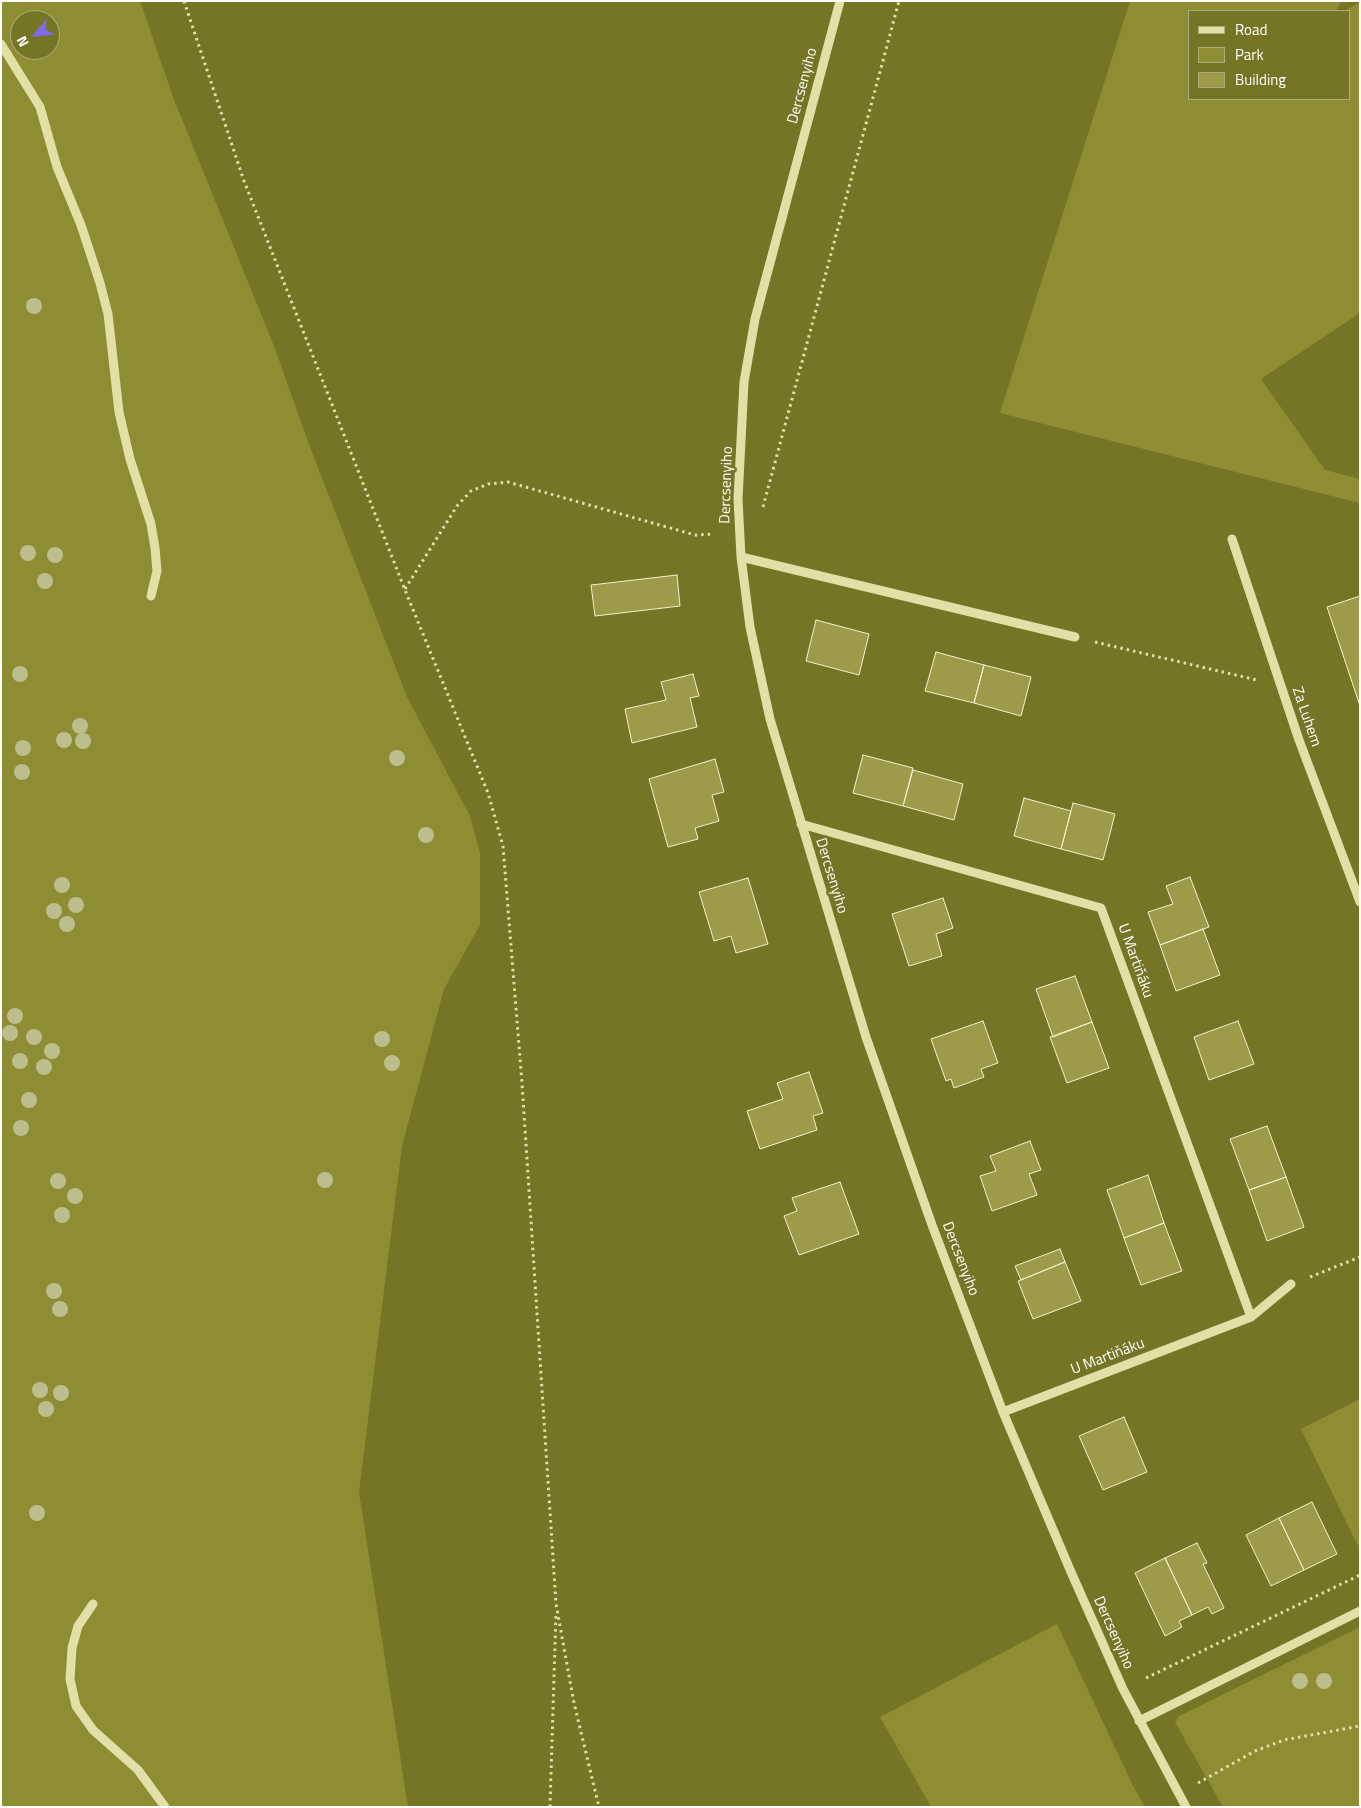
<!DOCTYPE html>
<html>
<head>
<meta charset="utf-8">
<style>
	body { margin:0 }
	#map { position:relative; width:1361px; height:1808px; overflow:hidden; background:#767525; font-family:"Titillium Web",sans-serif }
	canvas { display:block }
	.frame { position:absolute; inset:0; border:2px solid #fff; pointer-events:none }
	.legend { position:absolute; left:1188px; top:10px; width:162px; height:90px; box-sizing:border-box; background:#767525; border:1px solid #adac7c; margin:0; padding:6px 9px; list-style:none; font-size:15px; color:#fff }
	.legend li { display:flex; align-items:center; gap:10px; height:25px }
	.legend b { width:25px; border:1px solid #adac7c }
	.north { position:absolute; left:10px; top:10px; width:50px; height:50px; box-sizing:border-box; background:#767525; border:1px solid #adac7c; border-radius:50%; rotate:242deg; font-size:14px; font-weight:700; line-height:20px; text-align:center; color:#fff }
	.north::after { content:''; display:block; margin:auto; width:18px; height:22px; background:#7d6beb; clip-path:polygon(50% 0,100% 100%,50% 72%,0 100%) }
</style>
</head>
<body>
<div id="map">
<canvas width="1361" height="1808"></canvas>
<div class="frame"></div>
<ul class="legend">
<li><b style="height:6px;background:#e2e0a6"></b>Road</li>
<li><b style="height:14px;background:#8f8d33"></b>Park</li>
<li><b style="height:14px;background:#9d9b4a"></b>Building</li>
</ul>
<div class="north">N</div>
</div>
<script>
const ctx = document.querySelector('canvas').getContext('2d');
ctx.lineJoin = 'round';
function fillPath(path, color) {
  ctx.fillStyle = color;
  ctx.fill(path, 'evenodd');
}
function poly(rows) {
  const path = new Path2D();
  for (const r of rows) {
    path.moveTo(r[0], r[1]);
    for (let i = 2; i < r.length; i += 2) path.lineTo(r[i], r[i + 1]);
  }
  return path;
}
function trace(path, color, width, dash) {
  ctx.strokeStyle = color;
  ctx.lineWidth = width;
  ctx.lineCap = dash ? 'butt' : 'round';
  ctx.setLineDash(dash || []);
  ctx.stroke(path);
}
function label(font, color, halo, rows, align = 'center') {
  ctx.font = font + ' "Titillium Web",sans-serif';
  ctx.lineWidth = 5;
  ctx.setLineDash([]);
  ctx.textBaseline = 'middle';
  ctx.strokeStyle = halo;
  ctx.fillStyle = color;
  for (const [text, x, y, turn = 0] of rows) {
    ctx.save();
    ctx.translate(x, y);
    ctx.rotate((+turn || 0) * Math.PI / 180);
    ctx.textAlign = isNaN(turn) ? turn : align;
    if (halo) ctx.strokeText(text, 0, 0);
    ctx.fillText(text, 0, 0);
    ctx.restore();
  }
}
fillPath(poly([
	[1,1,140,1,173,97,274,346,310,447,407,697,470,816,480,853,480,925,444,989,402,1146,359,1492,408,1807,1,1807],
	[20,20,50,20,50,50,20,50],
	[1130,1,1341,1,1336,11,1190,11,1190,99,1350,99,1350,11,1345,11,1358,3,1360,6,1360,313,1261,379,1325,470,1360,479,1360,503,1000,413],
	[1360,1399,1360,1550,1301,1429],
	[1057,1624,1132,1784,1145,1807,931,1807,880,1717],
	[1360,1627,1360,1807,1223,1807,1175,1722,1179,1716]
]), '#8f8d33');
const building = poly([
	[677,575,680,606,595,616,591,585,677,575],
	[1360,596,1360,706,1327,607,1360,596],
	[816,620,869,634,859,675,806,661,816,620],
	[936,652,984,665,974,703,925,691,936,652],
	[984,665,1031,677,1021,716,974,703,984,665],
	[693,674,699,696,690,698,697,727,632,743,625,709,666,700,661,682,693,674],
	[863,755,913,768,903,806,853,793,863,755],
	[715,759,724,792,712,795,719,821,695,828,698,839,668,847,649,779,715,759],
	[913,770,963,784,954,820,903,806,913,770],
	[1024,798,1071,811,1061,849,1014,836,1024,798],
	[1073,803,1115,814,1103,860,1061,849,1073,803],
	[1190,877,1209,927,1160,945,1148,912,1173,904,1166,886,1190,877],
	[748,878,768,944,736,953,731,936,714,941,699,892,748,878],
	[943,898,953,928,936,934,942,956,909,966,892,914,943,898],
	[1203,929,1220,975,1176,991,1160,945,1203,929],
	[1075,976,1092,1022,1053,1037,1036,989,1075,976],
	[983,1021,998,1063,981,1069,984,1077,954,1088,951,1079,946,1081,931,1039,983,1021],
	[1238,1021,1254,1064,1209,1080,1194,1037,1238,1021],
	[1092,1022,1109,1068,1067,1083,1050,1037,1092,1022],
	[809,1072,823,1113,813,1116,817,1130,760,1149,747,1111,783,1099,777,1083,809,1072],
	[1267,1126,1286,1177,1249,1190,1230,1139,1267,1126],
	[1030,1141,1041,1170,1029,1174,1037,1195,992,1211,980,1176,996,1171,990,1156,1030,1141],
	[1148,1175,1164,1223,1124,1238,1107,1190,1148,1175],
	[1286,1177,1304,1227,1267,1241,1249,1190,1286,1177],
	[840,1182,859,1234,799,1255,784,1216,797,1211,792,1198,840,1182],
	[1164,1223,1182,1271,1141,1285,1124,1238,1164,1223],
	[1060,1249,1065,1262,1021,1280,1015,1266,1060,1249],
	[1065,1262,1081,1301,1033,1319,1018,1281,1065,1262],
	[1124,1417,1147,1472,1103,1490,1079,1436,1124,1417],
	[1312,1502,1337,1554,1304,1570,1279,1518,1312,1502],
	[1279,1518,1304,1570,1271,1586,1246,1535,1279,1518],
	[1197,1543,1207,1563,1203,1564,1224,1608,1212,1614,1208,1607,1192,1615,1165,1558,1197,1543],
	[1165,1558,1192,1615,1179,1621,1182,1627,1165,1636,1135,1573,1165,1558]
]);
fillPath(building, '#9d9b4a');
trace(building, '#f2f1c8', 1);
trace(poly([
	[184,1,244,181,405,590,488,793,503,846,522,1083,556,1604,574,1703,599,1807],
	[763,507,899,1],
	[405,589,457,506,471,491,488,484,508,482,695,535,713,534],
	[1095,642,1257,680],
	[1310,1277,1360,1257],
	[1146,1678,1360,1575],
	[1198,1783,1255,1751,1284,1740,1360,1726],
	[550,1807,556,1612]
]), '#e2e0a6', 3, [2.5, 4]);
trace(poly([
	[840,1,755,319,744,382,738,499,741,557,750,627,770,719,866,1037,932,1225,1003,1412,1071,1572,1123,1689,1186,1807],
	[1,44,40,107,57,167,81,225,100,283,108,314,119,412,130,459,151,524,155,548,157,571,151,596],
	[1232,539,1299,740,1360,902],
	[741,557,1075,637],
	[801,824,1101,908,1251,1317],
	[1003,1412,1251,1317,1291,1284],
	[93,1604,78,1626,72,1648,70,1679,76,1706,93,1730,138,1770,165,1807],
	[1139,1721,1360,1611]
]), '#e2e0a6', 9);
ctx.fillStyle = '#bebd8e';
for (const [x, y] of [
	[34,306],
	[28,553],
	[55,555],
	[45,581],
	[20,674],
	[80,726],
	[64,740],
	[83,741],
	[23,748],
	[397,758],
	[22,772],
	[426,835],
	[62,885],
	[76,905],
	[54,911],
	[67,924],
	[15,1016],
	[10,1033],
	[34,1037],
	[382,1039],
	[52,1051],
	[20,1061],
	[392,1063],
	[44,1067],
	[29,1100],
	[21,1128],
	[325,1180],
	[58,1181],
	[75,1196],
	[62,1215],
	[54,1291],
	[60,1309],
	[40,1390],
	[61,1393],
	[46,1409],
	[37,1513],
	[1300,1681],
	[1324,1681]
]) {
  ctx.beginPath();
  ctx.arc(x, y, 8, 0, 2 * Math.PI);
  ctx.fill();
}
label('15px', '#fff', '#767525', [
	["Dercsenyiho",803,86,-75],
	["Dercsenyiho",727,485,-88],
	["Za Luhem",1306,717,71],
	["Dercsenyiho",831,876,73],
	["U Martiňáku",1135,961,70],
	["Dercsenyiho",960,1259,69],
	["U Martiňáku",1108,1357,-21],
	["Dercsenyiho",1113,1633,66]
]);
</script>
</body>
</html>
